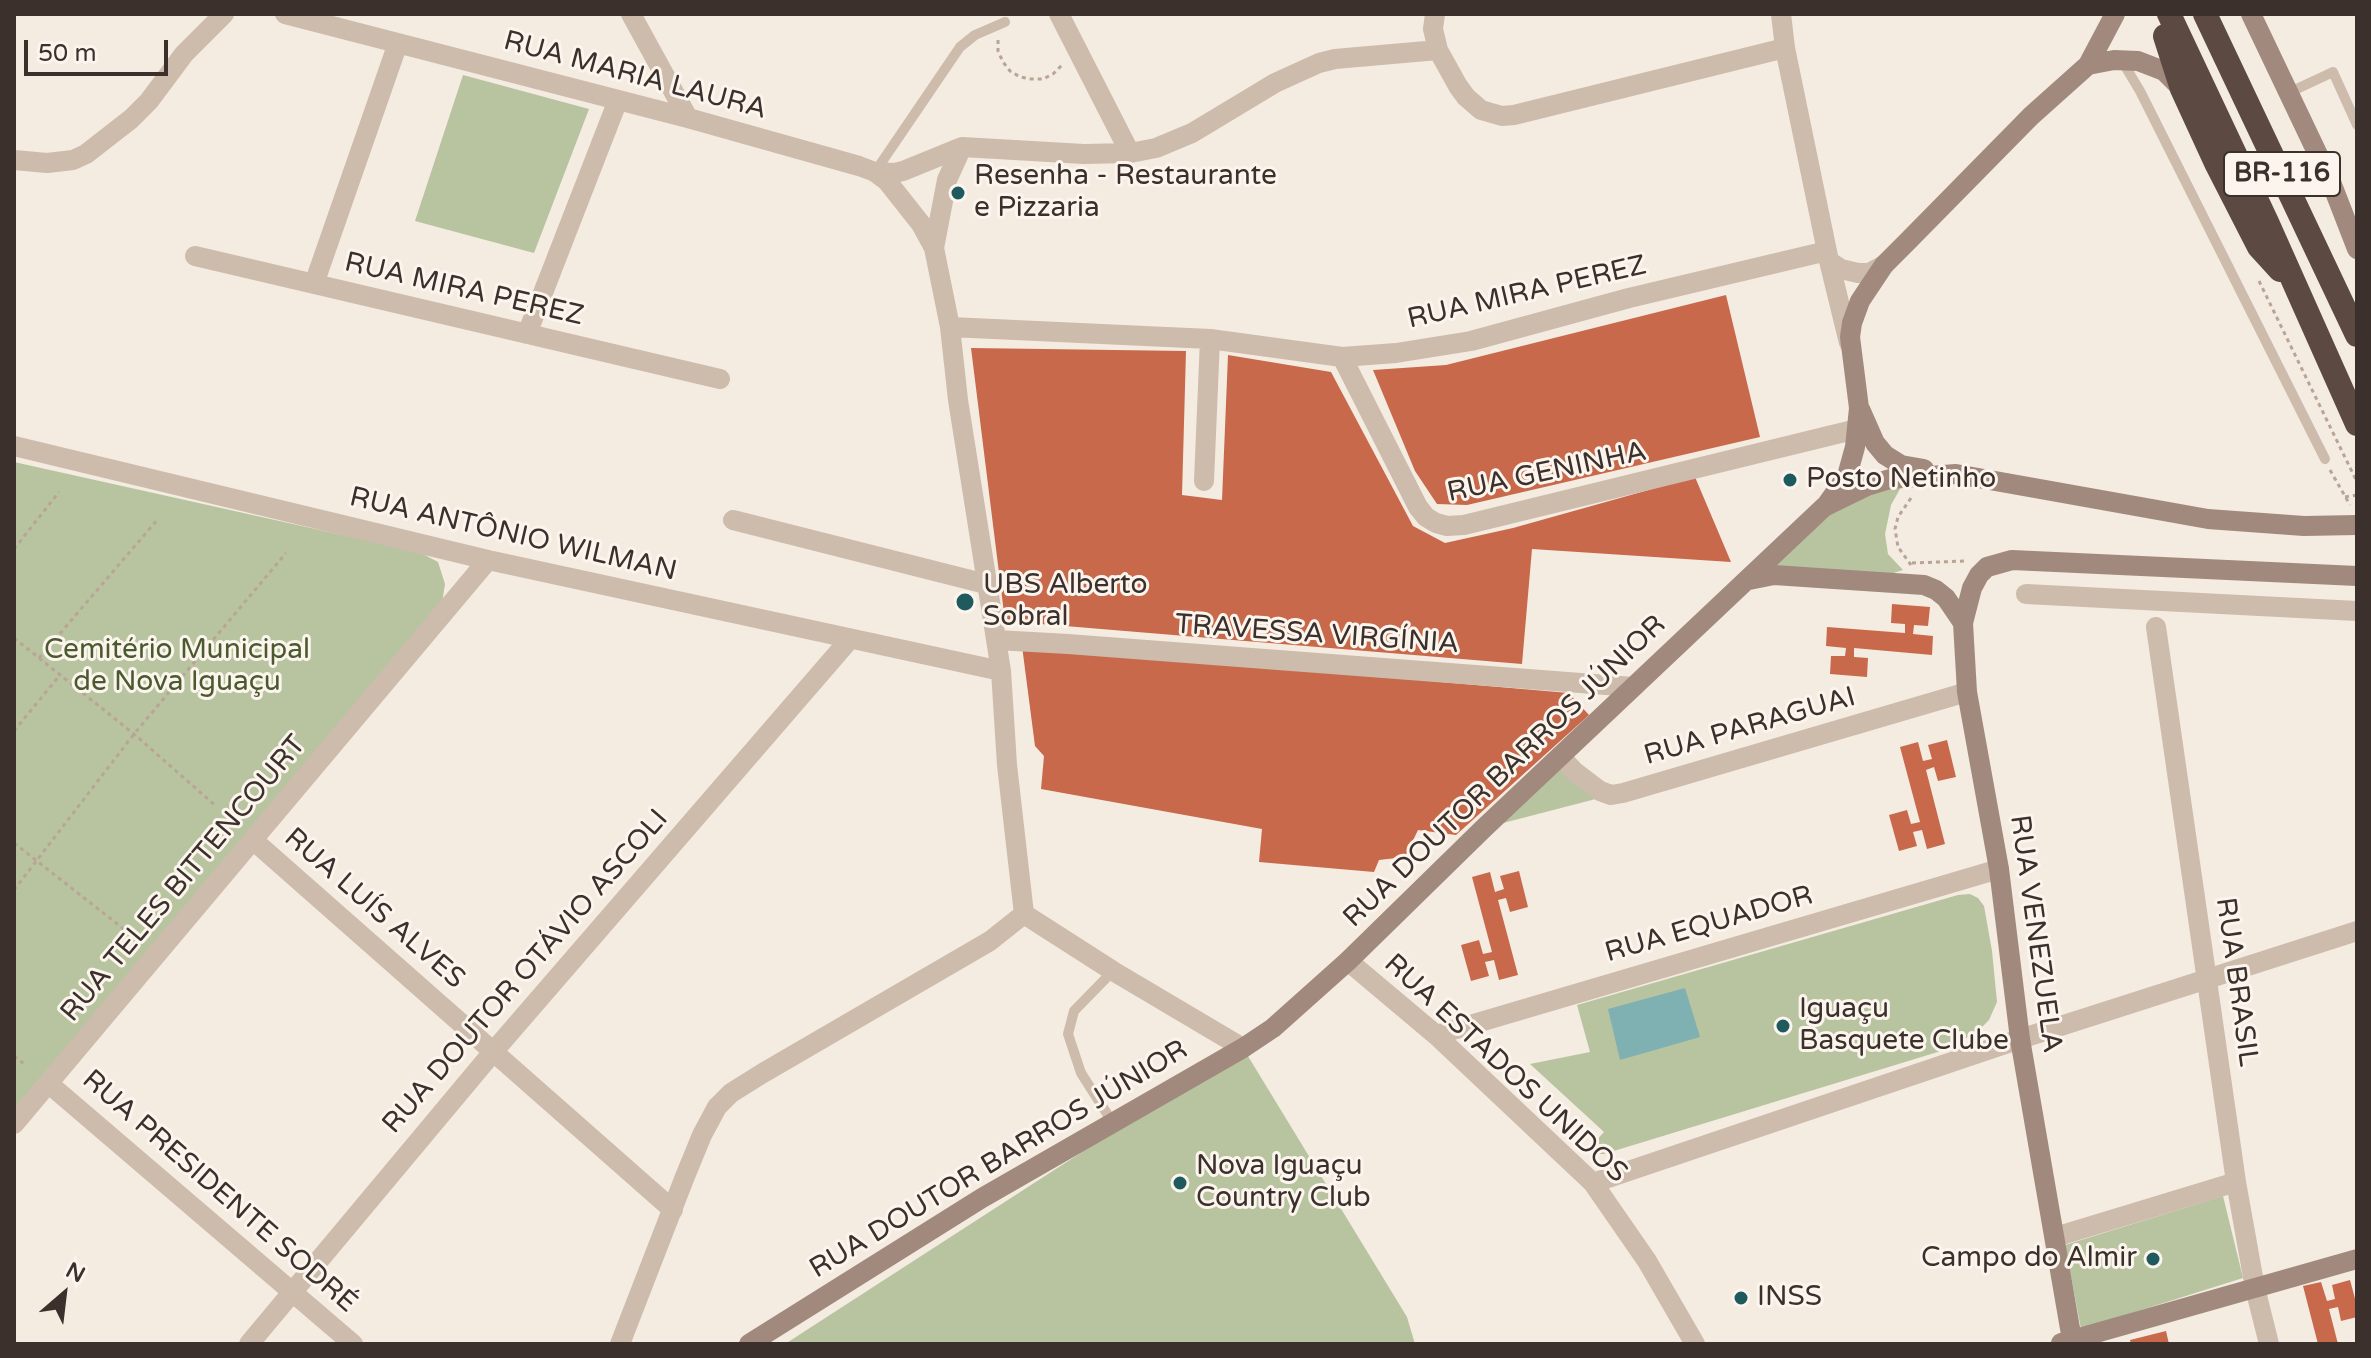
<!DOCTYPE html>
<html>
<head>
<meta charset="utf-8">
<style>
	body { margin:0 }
	#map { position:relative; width:2371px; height:1358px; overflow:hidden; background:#f4ebe1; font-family:"Varela Round",sans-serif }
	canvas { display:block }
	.frame { position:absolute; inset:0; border:16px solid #3b302b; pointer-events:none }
	.north { position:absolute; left:24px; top:1254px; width:80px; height:80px; -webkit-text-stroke:6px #fbf5ee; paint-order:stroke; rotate:28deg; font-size:22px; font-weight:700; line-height:32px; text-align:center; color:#3b302b }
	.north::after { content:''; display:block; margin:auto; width:28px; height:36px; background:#3b302b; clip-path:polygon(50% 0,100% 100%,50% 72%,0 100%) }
	.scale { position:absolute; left:24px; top:40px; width:144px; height:36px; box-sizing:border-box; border:4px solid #3b302b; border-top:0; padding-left:10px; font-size:24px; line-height:28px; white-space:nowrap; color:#3b302b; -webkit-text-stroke:6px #fbf5ee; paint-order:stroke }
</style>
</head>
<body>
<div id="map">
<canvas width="2371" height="1358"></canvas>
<div class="frame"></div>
<div class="north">N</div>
<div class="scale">50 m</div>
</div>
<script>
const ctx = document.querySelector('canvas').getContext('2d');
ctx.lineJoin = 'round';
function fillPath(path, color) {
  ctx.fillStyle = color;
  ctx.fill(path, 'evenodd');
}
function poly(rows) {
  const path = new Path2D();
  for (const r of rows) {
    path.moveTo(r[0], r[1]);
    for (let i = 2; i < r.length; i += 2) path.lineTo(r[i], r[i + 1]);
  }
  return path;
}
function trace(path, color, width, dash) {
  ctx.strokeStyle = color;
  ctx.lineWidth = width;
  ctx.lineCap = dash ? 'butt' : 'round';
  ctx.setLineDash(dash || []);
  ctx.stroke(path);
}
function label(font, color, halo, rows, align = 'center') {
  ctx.font = font + ' "Varela Round",sans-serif';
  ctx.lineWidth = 6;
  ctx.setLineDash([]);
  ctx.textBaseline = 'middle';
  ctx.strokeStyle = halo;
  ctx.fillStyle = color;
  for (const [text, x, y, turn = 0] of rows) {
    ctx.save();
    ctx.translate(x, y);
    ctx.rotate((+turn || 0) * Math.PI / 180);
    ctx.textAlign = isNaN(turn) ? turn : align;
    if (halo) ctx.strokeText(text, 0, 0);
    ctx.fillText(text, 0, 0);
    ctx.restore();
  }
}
fillPath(poly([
	[463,75,589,109,534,253,415,221],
	[14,462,419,552,438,562,445,584,442,603,14,1109],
	[1905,480,1891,505,1885,534,1888,554,1903,570,1884,576,1768,567,1835,506],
	[1560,756,1611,795,1484,828],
	[1970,894,1978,898,1984,906,1992,951,1997,1002,1989,1020,1976,1033,1941,1051,1604,1154,1593,1154,1587,1150,1604,1132,1530,1064,1590,1052,1577,1005,1958,895],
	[1243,1048,1407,1317,1415,1344,785,1344],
	[2223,1196,2243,1278,2081,1329,2065,1245]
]), '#b8c4a0');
fillPath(poly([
	[1685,988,1700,1037,1620,1060,1608,1009]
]), '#7fb0b2');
fillPath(poly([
	[1726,295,1760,437,1467,505,1437,504,1415,471,1373,370,1446,365],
	[971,348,1186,351,1182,495,1222,500,1228,355,1331,372,1413,526,1445,543,1513,528,1695,477,1731,562,1532,549,1522,664,1005,621],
	[1892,604,1930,607,1928,626,1914,625,1913,634,1933,636,1932,655,1854,648,1854,657,1868,658,1867,677,1830,674,1831,656,1845,656,1846,648,1826,646,1827,627,1905,633,1905,624,1891,623],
	[1022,646,1569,693,1589,715,1456,835,1418,830,1405,857,1379,860,1374,872,1259,862,1262,829,1041,789,1044,756,1035,746],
	[1947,740,1956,777,1938,781,1934,767,1926,770,1945,844,1927,849,1922,830,1913,832,1917,846,1899,851,1889,815,1907,810,1911,824,1920,822,1900,747,1918,742,1923,761,1932,759,1928,745],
	[1519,871,1528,907,1510,912,1506,898,1498,900,1518,975,1499,980,1494,960,1485,962,1489,976,1471,981,1461,945,1479,940,1483,954,1492,952,1472,877,1490,872,1495,892,1504,889,1500,876],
	[2350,1280,2357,1306,2357,1317,2341,1321,2338,1307,2329,1309,2338,1344,2318,1344,2303,1286,2321,1282,2327,1301,2335,1299,2332,1285],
	[2166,1331,2169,1344,2131,1344,2130,1340]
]), '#c8694b');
trace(poly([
	[998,40,998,51,1003,62,1010,71,1020,77,1031,79,1043,79,1053,74,1062,65],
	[2259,281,2357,482],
	[2330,470,2350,505],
	[2345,497,2357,495],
	[1911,498,1898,517,1895,529,1898,547,1911,565],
	[14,549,59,492],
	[1912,563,1965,561],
	[14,638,134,734,217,807],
	[39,658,158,519],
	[14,731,60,675],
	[14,843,125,930],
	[14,890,134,734,286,553],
	[14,1056,24,1064]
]), '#b9a596', 3, [4, 4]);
trace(poly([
	[2122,61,2140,91,2325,459],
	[2288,93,2333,72,2357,125],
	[875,172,960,47,975,35,1005,22],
	[1113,1123,1081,1073,1068,1034,1074,1011,1113,971]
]), '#cdbbac', 10);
trace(poly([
	[285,14,688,118,859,166,875,172,887,181,921,224,934,248],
	[631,14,688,118],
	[1059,14,1130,153],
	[1435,14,1433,29,1438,50,1458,86,1466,97,1481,110,1502,116,1514,115,1785,48],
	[1781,14,1785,48,1829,261,1849,343],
	[962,147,947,180,934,248,950,327,958,400,1001,671,1007,765,1024,914,1113,971,1243,1048],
	[14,160,47,163,73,160,86,154,131,119,149,101,184,54,224,14],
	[875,172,894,173,903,171,962,147,1084,154,1130,153,1156,148,1192,133,1275,83,1319,63,1335,59,1438,50],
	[195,256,720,379],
	[1829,261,1841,269,1858,273,1869,273,1884,265],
	[314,284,398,43],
	[950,327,1210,339,1342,357,1396,353,1471,341,1629,298,1827,251],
	[527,334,618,100],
	[1342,357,1418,507,1426,517,1436,523,1447,526,1464,525,1857,429],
	[14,446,488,560,1001,671],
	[1204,481,1210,339],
	[733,520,986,584],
	[2026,594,2357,611],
	[2156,627,2236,1182,2255,1288,2269,1344],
	[996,640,1068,644,1633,687],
	[1560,756,1575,772,1600,791,1611,795,1623,793,1967,692],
	[253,840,673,1210],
	[1348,961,1436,1035,1593,1183,1647,1261,1695,1344],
	[1436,1035,1999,869],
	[48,1083,353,1344],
	[14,1124,488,560],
	[1593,1183,2020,1039,2357,931],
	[2055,1237,2236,1182],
	[249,1344,493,1052,850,639],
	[620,1344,684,1179,702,1135,717,1107,731,1093,763,1073,990,941,1024,914]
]), '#cdbbac', 20);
trace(poly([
	[2251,14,2331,182,2357,249],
	[2088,65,2114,60,2138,61,2164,71,2182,89],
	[1860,409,1875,443,1885,455,1901,465,1924,469],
	[1827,504,1847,476,1855,447,1859,408,1850,337,1852,323,1860,301,1884,265,1907,242,2031,116,2088,65,2115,14],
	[1749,580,1774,575,1924,585,1936,590,1946,598,1963,623],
	[2072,1340,2020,1039,1999,869,1967,692,1963,623,1972,588,1979,575,1987,567,2012,560,2357,576],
	[2061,1343,2357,1259],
	[749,1344,982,1198,1243,1048,1273,1028,1348,961,1484,828,1824,507,1834,502,1867,486,1890,479,1956,474,2208,519,2304,526,2357,525]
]), '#a18a7d', 20);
trace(poly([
	[2169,14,2267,222,2357,424],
	[2205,14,2357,335],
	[2165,36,2182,89,2216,163,2259,247,2280,270]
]), '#5c4a42', 24);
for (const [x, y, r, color] of [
	[958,193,8,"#1f5a5e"],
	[1790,480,8,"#1f5a5e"],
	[965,602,10,"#1f5a5e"],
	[1783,1026,8,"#1f5a5e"],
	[1180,1183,8,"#1f5a5e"],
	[2153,1259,8,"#1f5a5e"],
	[1741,1298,8,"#1f5a5e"]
]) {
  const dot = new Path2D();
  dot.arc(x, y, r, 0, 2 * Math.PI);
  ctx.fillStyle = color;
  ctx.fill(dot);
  trace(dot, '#fbf5ee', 3);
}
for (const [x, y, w] of [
	[2282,174,116]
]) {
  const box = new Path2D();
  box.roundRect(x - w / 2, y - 22, w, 44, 6);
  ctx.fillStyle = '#fbf5ee';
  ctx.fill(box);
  trace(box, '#3b302b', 2);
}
label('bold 26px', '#3b302b', null, [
	["BR-116",2282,174]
]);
label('28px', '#3b302b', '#fbf5ee', [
	["RUA MARIA LAURA",635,76,15],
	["RUA MIRA PEREZ",464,290,13],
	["RUA MIRA PEREZ",1527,293,-13],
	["RUA GENINHA",1547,473,-12],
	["RUA ANTÔNIO WILMAN",513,535,13],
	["TRAVESSA VIRGÍNIA",1317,635,4],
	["RUA PARAGUAI",1750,727,-16],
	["RUA DOUTOR BARROS JÚNIOR",1505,772,-44],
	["RUA TELES BITTENCOURT",184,879,-50],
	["RUA LUÍS ALVES",374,909,41],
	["RUA EQUADOR",1709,925,-16],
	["RUA VENEZUELA",2035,934,82],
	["RUA DOUTOR OTÁVIO ASCOLI",526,972,-49],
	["RUA BRASIL",2236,982,82],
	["RUA ESTADOS UNIDOS",1505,1069,43],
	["RUA DOUTOR BARROS JÚNIOR",999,1160,-31],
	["RUA PRESIDENTE SODRÉ",219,1192,41]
]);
label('28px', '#3b302b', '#fbf5ee', [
	["Resenha - Restaurante",974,177],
	["e Pizzaria",974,209],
	["Posto Netinho",1806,480],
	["UBS Alberto",983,586],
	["Sobral",983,618],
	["Iguaçu",1799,1010],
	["Basquete Clube",1799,1042],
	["Nova Iguaçu",1196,1167],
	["Country Club",1196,1199],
	["Campo do Almir",2137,1259,"right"],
	["INSS",1757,1298]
], 'left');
label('28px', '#4a5a2e', '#fbf5ee', [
	["Cemitério Municipal",177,651],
	["de Nova Iguaçu",177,683]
]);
</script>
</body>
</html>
